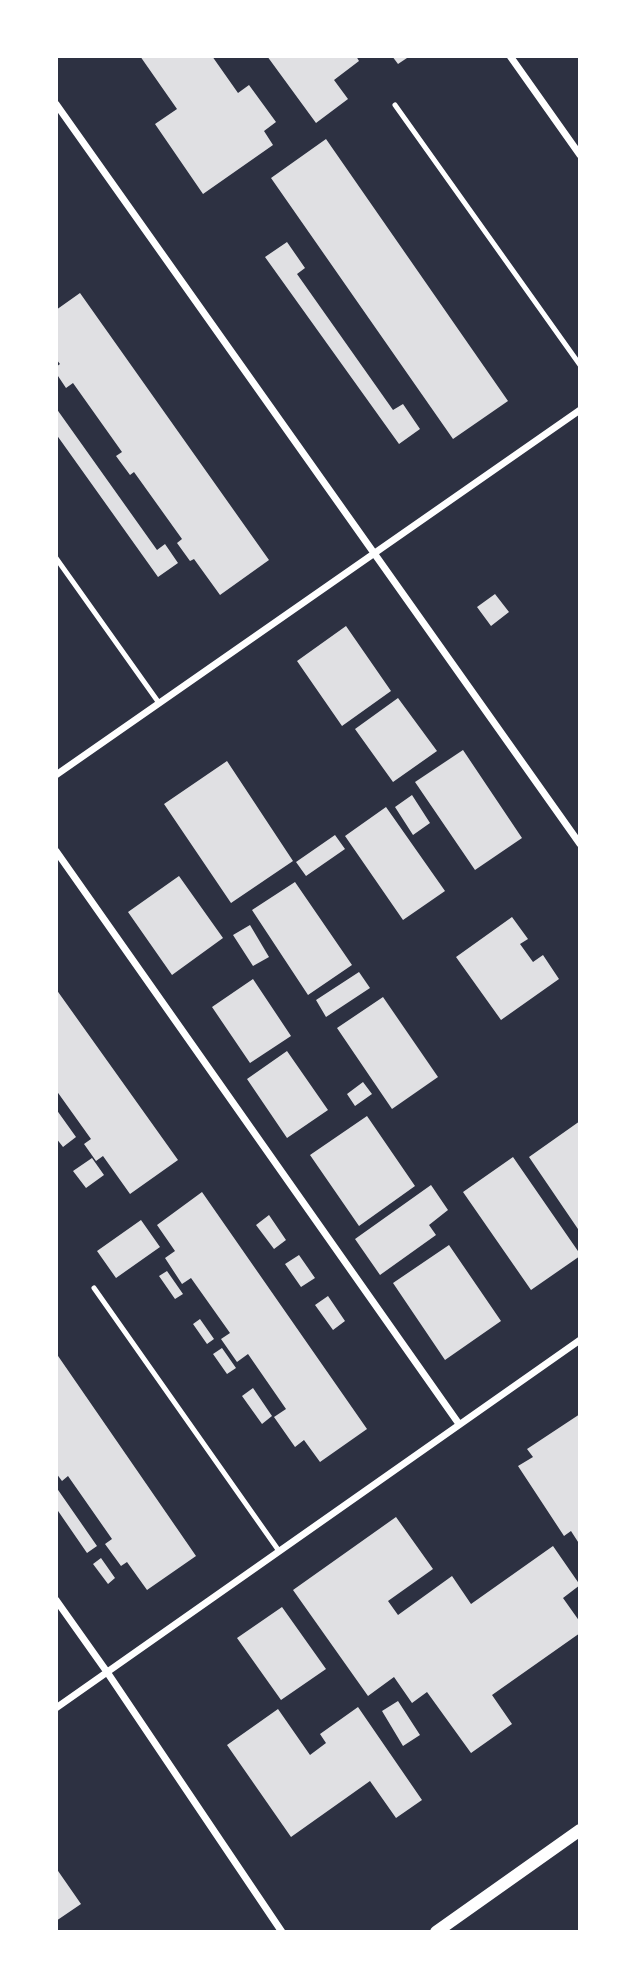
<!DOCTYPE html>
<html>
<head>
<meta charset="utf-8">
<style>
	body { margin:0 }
	#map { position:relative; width:636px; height:1988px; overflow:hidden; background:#2d3142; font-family:"PT Sans",sans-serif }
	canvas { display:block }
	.frame { position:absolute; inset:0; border:58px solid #fff; pointer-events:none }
</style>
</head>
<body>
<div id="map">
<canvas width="636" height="1988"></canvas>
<div class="frame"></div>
</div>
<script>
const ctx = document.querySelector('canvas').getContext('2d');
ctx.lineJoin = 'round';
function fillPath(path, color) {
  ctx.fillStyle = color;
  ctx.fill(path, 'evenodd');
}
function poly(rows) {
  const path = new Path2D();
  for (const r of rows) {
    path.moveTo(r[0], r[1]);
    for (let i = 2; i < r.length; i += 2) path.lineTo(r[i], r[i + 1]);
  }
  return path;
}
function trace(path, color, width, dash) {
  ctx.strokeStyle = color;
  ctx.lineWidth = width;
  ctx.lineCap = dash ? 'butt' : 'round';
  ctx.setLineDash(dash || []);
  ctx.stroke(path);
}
fillPath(poly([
	[140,56,212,56,238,93,249,85,276,122,264,131,273,145,203,194,155,124,177,109],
	[267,56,356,56,359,61,334,80,348,99,316,123],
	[392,56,410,56,398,64],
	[326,139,508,401,453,439,271,178],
	[287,242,305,268,297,274,393,410,403,404,420,429,399,444,265,257],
	[80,293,269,560,220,595,194,559,190,561,177,543,182,539,134,472,130,475,116,456,122,452,73,383,66,388,56,373,56,367,60,364,56,359,56,310],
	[56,408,157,550,165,544,178,563,158,577,56,434],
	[495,594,509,612,491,626,477,607],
	[346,626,391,691,342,726,297,661],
	[398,698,437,751,393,782,355,729],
	[463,750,522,838,475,870,415,782],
	[227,761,293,861,231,903,164,804],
	[412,795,430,823,413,835,395,807],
	[386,807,445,891,403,920,345,836],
	[335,835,345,849,306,876,296,862],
	[179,876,223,938,172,975,128,912],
	[295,882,352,965,308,995,252,910],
	[512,917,528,939,520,944,533,962,543,955,559,979,501,1020,456,957],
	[250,925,269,957,253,966,233,935],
	[359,972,370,988,326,1017,316,1000],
	[253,979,291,1036,250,1063,212,1007],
	[56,989,178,1160,130,1194,103,1156,96,1161,84,1144,91,1139,56,1090],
	[383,997,438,1077,392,1109,337,1028],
	[287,1051,328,1110,287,1138,247,1079],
	[363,1082,372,1094,355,1106,347,1094],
	[56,1109,76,1137,63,1147,56,1138],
	[367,1116,415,1186,359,1226,310,1155],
	[580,1121,580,1232,529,1157],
	[513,1157,580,1254,580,1256,531,1290,463,1192],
	[92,1158,104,1175,86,1188,73,1171],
	[431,1185,448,1210,429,1225,436,1235,380,1275,355,1239],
	[202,1192,367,1429,320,1462,304,1440,295,1447,274,1417,286,1409,248,1354,237,1362,221,1339,230,1333,191,1278,182,1284,165,1258,175,1251,157,1225],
	[269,1215,286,1240,274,1249,256,1225],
	[141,1220,160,1247,116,1278,97,1251],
	[449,1245,501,1321,445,1360,393,1283],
	[299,1255,315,1278,301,1287,285,1264],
	[167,1271,183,1294,175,1299,159,1276],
	[328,1296,345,1321,333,1330,315,1305],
	[200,1319,214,1339,207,1344,193,1324],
	[222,1348,236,1368,227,1374,213,1354],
	[56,1353,196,1556,147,1590,127,1562,121,1566,105,1544,112,1539,68,1476,62,1481,56,1473],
	[253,1388,272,1416,262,1424,242,1396],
	[580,1414,580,1545,571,1531,564,1536,518,1466,533,1457,527,1449],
	[56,1487,97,1546,87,1553,56,1508],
	[396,1517,433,1569,388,1601,398,1615,452,1576,471,1604,553,1546,580,1585,563,1598,580,1622,580,1633,492,1695,512,1724,471,1753,427,1692,412,1703,394,1677,368,1696,293,1590],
	[101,1558,115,1578,108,1584,93,1564],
	[282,1607,326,1669,281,1700,237,1638],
	[398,1701,420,1735,403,1746,382,1711],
	[358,1707,422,1800,396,1818,370,1781,291,1837,227,1745,278,1709,310,1755,326,1743,320,1734],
	[56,1868,81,1904,56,1921]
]), '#e0e0e3');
trace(poly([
	[395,105,580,365],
	[56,558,159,703],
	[94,1288,279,1551]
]), '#fff', 5);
trace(poly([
	[510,56,580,155],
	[56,104,580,844],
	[56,775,580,410],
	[56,851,459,1424],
	[56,1600,107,1672,282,1932],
	[56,1708,580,1340]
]), '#fff', 7);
trace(poly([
	[436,1932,580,1830]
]), '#fff', 12);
</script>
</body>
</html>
